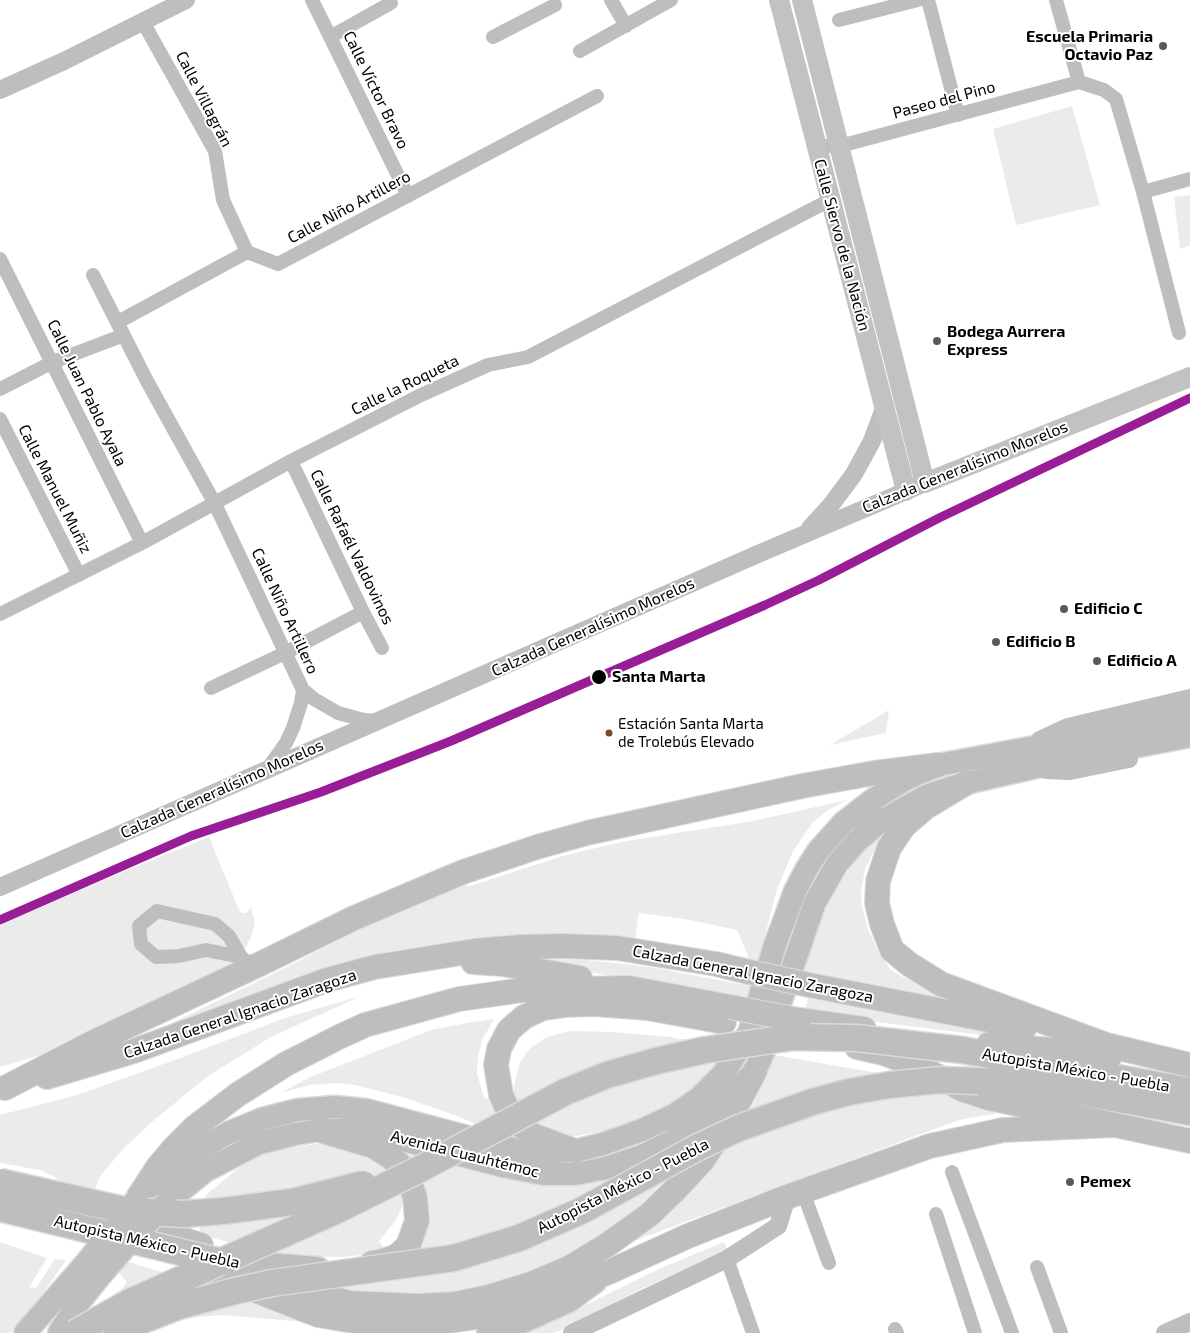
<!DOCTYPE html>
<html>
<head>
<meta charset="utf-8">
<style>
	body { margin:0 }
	canvas { display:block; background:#fff }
</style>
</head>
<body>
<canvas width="1190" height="1333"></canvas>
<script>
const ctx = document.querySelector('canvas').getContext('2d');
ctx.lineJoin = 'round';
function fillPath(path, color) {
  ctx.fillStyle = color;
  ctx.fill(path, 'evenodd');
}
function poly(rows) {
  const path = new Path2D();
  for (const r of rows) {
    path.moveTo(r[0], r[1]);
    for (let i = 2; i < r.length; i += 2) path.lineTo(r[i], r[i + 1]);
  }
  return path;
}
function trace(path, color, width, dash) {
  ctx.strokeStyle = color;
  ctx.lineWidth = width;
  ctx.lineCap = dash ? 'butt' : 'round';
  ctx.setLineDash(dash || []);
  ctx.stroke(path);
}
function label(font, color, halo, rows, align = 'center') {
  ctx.font = font + ' "Exo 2",sans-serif';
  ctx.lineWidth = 4;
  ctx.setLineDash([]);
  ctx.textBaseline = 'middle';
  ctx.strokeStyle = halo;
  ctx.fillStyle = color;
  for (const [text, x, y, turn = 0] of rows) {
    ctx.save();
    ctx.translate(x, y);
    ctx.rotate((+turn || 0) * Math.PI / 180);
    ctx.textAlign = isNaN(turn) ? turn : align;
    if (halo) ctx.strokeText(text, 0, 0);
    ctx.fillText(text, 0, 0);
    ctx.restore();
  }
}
fillPath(poly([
	[1072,106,1100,205,1016,225,993,129],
	[1190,195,1190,245,1180,249,1174,197],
	[889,710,886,733,830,745],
	[847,800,828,810,813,822,793,851,777,889,758,963,750,961,737,930,685,919,639,913,635,940,583,936,521,935,476,938,388,952,345,963,129,1044,295,963,374,921,463,885,470,886,563,856,621,842,753,821],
	[883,833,865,869,861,893,862,906,868,929,878,952,891,970,903,977,994,1012,803,971,810,944,834,891,861,853],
	[209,837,239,910,241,913,246,913,250,909,250,905,254,918,255,925,251,937,241,957,236,965,55,1049,41,1055,0,1067,0,925,132,868],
	[519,959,586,960,651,967,750,986,746,1001],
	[361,996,271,1037,208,1076,153,1121,124,1148,101,1175,96,1186,94,1195,61,1184,55,1177,40,1170,0,1163,0,1115,77,1095,175,1060,285,1018],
	[808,998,892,1012,1069,1046,805,1013],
	[494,1019,482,1040,478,1055,477,1073,481,1088,485,1099,492,1097,525,1141,498,1133,454,1115,403,1097,355,1085,338,1083,309,1085,281,1093,308,1078,431,1030,467,1023],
	[571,1031,613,1032,669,1037,712,1044,720,1061,692,1089,667,1106,617,1128,571,1137,536,1127,520,1110,514,1096,514,1086,520,1062,530,1048,547,1037],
	[774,1055,878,1073,908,1081,997,1111,994,1114,963,1119,937,1128,626,1244],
	[714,1131,641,1211,548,1268,456,1296,335,1292,323,1280,420,1238,389,1146,497,1177,551,1185,570,1185,609,1179,627,1174],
	[315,1144,330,1144,357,1149,396,1174,404,1202,396,1220,379,1241,386,1252,344,1257,278,1256,199,1234,206,1195,246,1162,272,1151],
	[0,1242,47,1258,29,1287,36,1288,55,1259,66,1260,41,1296,10,1333,0,1333],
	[724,1242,728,1251,643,1288,561,1330,553,1333,518,1333,555,1320,661,1268],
	[126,1261,312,1319,331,1324,222,1315,183,1318,136,1333,89,1333,127,1282,117,1271]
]), '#ebebeb');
const primary = poly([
	[145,1192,191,1154,228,1133,262,1119,297,1110,335,1107,366,1110,528,1153,575,1151,603,1144,642,1130,674,1115,699,1098,723,1074,749,1033,774,948,795,891,806,870,818,851,843,823,874,799,904,780,938,765,1067,741,1190,715],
	[167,1202,205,1171,259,1143,295,1134,319,1130,365,1130,503,1166,544,1174,575,1174,606,1168,642,1156,672,1141,696,1125,725,1101,755,1071,763,1053,815,902,837,864,857,841,881,821,926,796,966,783,1071,759,1190,736],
	[25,1333,86,1263],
	[59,1333,76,1306,100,1276],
	[488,1333,518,1324,569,1301,595,1282]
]);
const trunk = poly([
	[966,783,926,807,904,826,889,848,878,881,877,903,882,924,892,950,909,964,941,984,1104,1044],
	[473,962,502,964,580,978],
	[809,985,1025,1027],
	[799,1020,864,1029],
	[1090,1041,1190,1065],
	[989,1044,1110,1056],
	[857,1047,883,1053,916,1065,964,1090,989,1098,1190,1141],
	[47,1077,134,1051,327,980,375,967,474,951,520,947,563,946,617,948,716,964,749,972],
	[5,1088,96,1041,260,964,354,918,463,872,537,847,587,833,802,786,874,773,938,765],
	[319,1130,373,1146,389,1156,400,1165,411,1186,415,1197,417,1221,408,1246,397,1256,383,1261,372,1263],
	[575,1151,532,1135,518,1123,507,1108,501,1095,496,1065,499,1049,509,1030,524,1017,543,1008,565,1005,594,1004,647,1008,724,1022],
	[137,1199,158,1167,173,1149,195,1127,237,1095,286,1064,339,1037,365,1025,459,999,523,990,629,988,730,1007],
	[61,1207,128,1229],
	[125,1222,201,1245],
	[191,1265,318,1315,359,1322,404,1324,448,1321,490,1315,528,1303,609,1272,688,1236,787,1197,930,1146,1003,1130,1115,1125],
	[278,1281,316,1295,350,1303,418,1306,455,1304,489,1297,531,1284,569,1268,607,1245,649,1215,676,1189,703,1160,729,1120,755,1071]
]);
const motorway = poly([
	[962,1050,1190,1091],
	[979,1081,1017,1083,1058,1088,1190,1112],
	[243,1264,317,1270]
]);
trace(primary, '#dbdbdb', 25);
trace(trunk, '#dbdbdb', 26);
trace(motorway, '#dbdbdb', 29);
trace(poly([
	[312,0,408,196],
	[611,0,626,26],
	[928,0,958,115],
	[1056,0,1079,82],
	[839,20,918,0],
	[143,22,215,151,223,200,247,252],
	[330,37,391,3],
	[493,37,555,5],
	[580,51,671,0],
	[816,146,840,146,1079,82,1104,90,1116,99,1143,192,1179,333],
	[1143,192,1190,179],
	[0,259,142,543],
	[93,275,147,381,215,504,303,690,314,699,338,713,364,720,378,721],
	[118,322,247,252,278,264,597,96],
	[0,389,53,362,124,335],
	[0,419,79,575],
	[291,461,363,612,382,648],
	[0,614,142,543,291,461,421,395,488,365,528,357,830,200],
	[211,688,285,653,363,612],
	[268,768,286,743,293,728,301,703,303,690],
	[241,957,206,950,179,956,156,957,141,944,139,926,157,911,215,924,229,936,241,957,254,967],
	[952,1172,1012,1333],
	[803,1192,829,1263],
	[936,1214,975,1333],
	[727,1259,753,1333],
	[1037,1267,1061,1333],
	[895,1329,897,1333]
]), '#bebebe', 14);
trace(poly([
	[0,90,64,61,186,0],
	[810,528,831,505,854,474,872,441,885,406],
	[1040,740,1068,727,1190,698],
	[1046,770,1070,771,1129,759],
	[0,887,758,554,925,483],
	[572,1333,727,1259,778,1226,787,1197],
	[1165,1333,1190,1322]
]), '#bebebe', 18);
trace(poly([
	[779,0,906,491],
	[802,0,925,483,1190,377]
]), '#c2c2c2', 20);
trace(primary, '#bebebe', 22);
trace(trunk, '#bebebe', 24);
trace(motorway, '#bebebe', 26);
const primaryBridge = poly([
	[86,1263,137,1199],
	[100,1276,126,1246,166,1203]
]);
const trunkBridge = poly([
	[749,972,809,985],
	[730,1007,799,1020]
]);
const motorwayBridge = poly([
	[0,1182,128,1211,184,1214,223,1211,292,1202,363,1184],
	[0,1208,209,1259,225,1262],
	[75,1333,128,1303,335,1211,420,1169,565,1092,607,1075,656,1061,705,1050,793,1037,856,1038,962,1050],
	[117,1333,143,1320,179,1306,235,1291,272,1283,454,1258,519,1238,581,1211,698,1147,739,1128,812,1102,849,1092,889,1085,940,1080,979,1081]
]);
trace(primaryBridge, '#dbdbdb', 25, []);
trace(trunkBridge, '#dbdbdb', 26, []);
trace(motorwayBridge, '#dbdbdb', 29, []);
trace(primaryBridge, '#bebebe', 22);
trace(trunkBridge, '#bebebe', 24);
trace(motorwayBridge, '#bebebe', 26);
trace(poly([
	[0,920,191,836,321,792,451,741,765,605,819,580,939,518,1190,398]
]), '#981d97', 9);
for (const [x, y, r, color] of [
	[1163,46,5,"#595959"],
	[937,341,5,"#595959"],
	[1064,609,5,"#595959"],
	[996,642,5,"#595959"],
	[1097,661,5,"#595959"],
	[599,677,8,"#000"],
	[609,733,4.5,"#7a4b2a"],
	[1070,1182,5,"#595959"]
]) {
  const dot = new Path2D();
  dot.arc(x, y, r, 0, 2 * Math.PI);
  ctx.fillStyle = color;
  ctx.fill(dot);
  trace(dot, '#fff', 2);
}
label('15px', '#000', '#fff', [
	["Estación Santa Marta",618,724],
	["de Trolebús Elevado",618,742]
], 'left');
label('bold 16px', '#000', '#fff', [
	["Escuela Primaria",1153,37,"right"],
	["Octavio Paz",1153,55,"right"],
	["Bodega Aurrera",947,332],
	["Express",947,350],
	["Edificio C",1074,609],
	["Edificio B",1006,642],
	["Edificio A",1107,661],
	["Pemex",1080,1182]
], 'left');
label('16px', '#000', '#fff', [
	["Calle Víctor Bravo",376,90,64],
	["Calle Villagrán",204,99,63],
	["Paseo del Pino",944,100,-15],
	["Calle Niño Artillero",349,207,-28],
	["Calle Siervo de la Nación",842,245,75],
	["Calle la Roqueta",405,385,-26],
	["Calle Juan Pablo Ayala",87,393,64],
	["Calzada Generalísimo Morelos",965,467,-22],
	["Calle Manuel Muñiz",55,489,63],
	["Calle Rafaél Valdovinos",352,547,64],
	["Calle Niño Artillero",285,611,65],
	["Calzada Generalísimo Morelos",593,627,-24],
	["Calzada Generalísimo Morelos",222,789,-24],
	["Calzada General Ignacio Zaragoza",753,974,11],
	["Calzada General Ignacio Zaragoza",240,1014,-19],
	["Autopista México - Puebla",1076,1070,10],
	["Avenida Cuauhtémoc",465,1154,14],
	["Autopista México - Puebla",623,1186,-27],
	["Autopista México - Puebla",147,1242,13]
]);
label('bold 16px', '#000', '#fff', [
	["Santa Marta",612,677]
], 'left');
</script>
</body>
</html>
